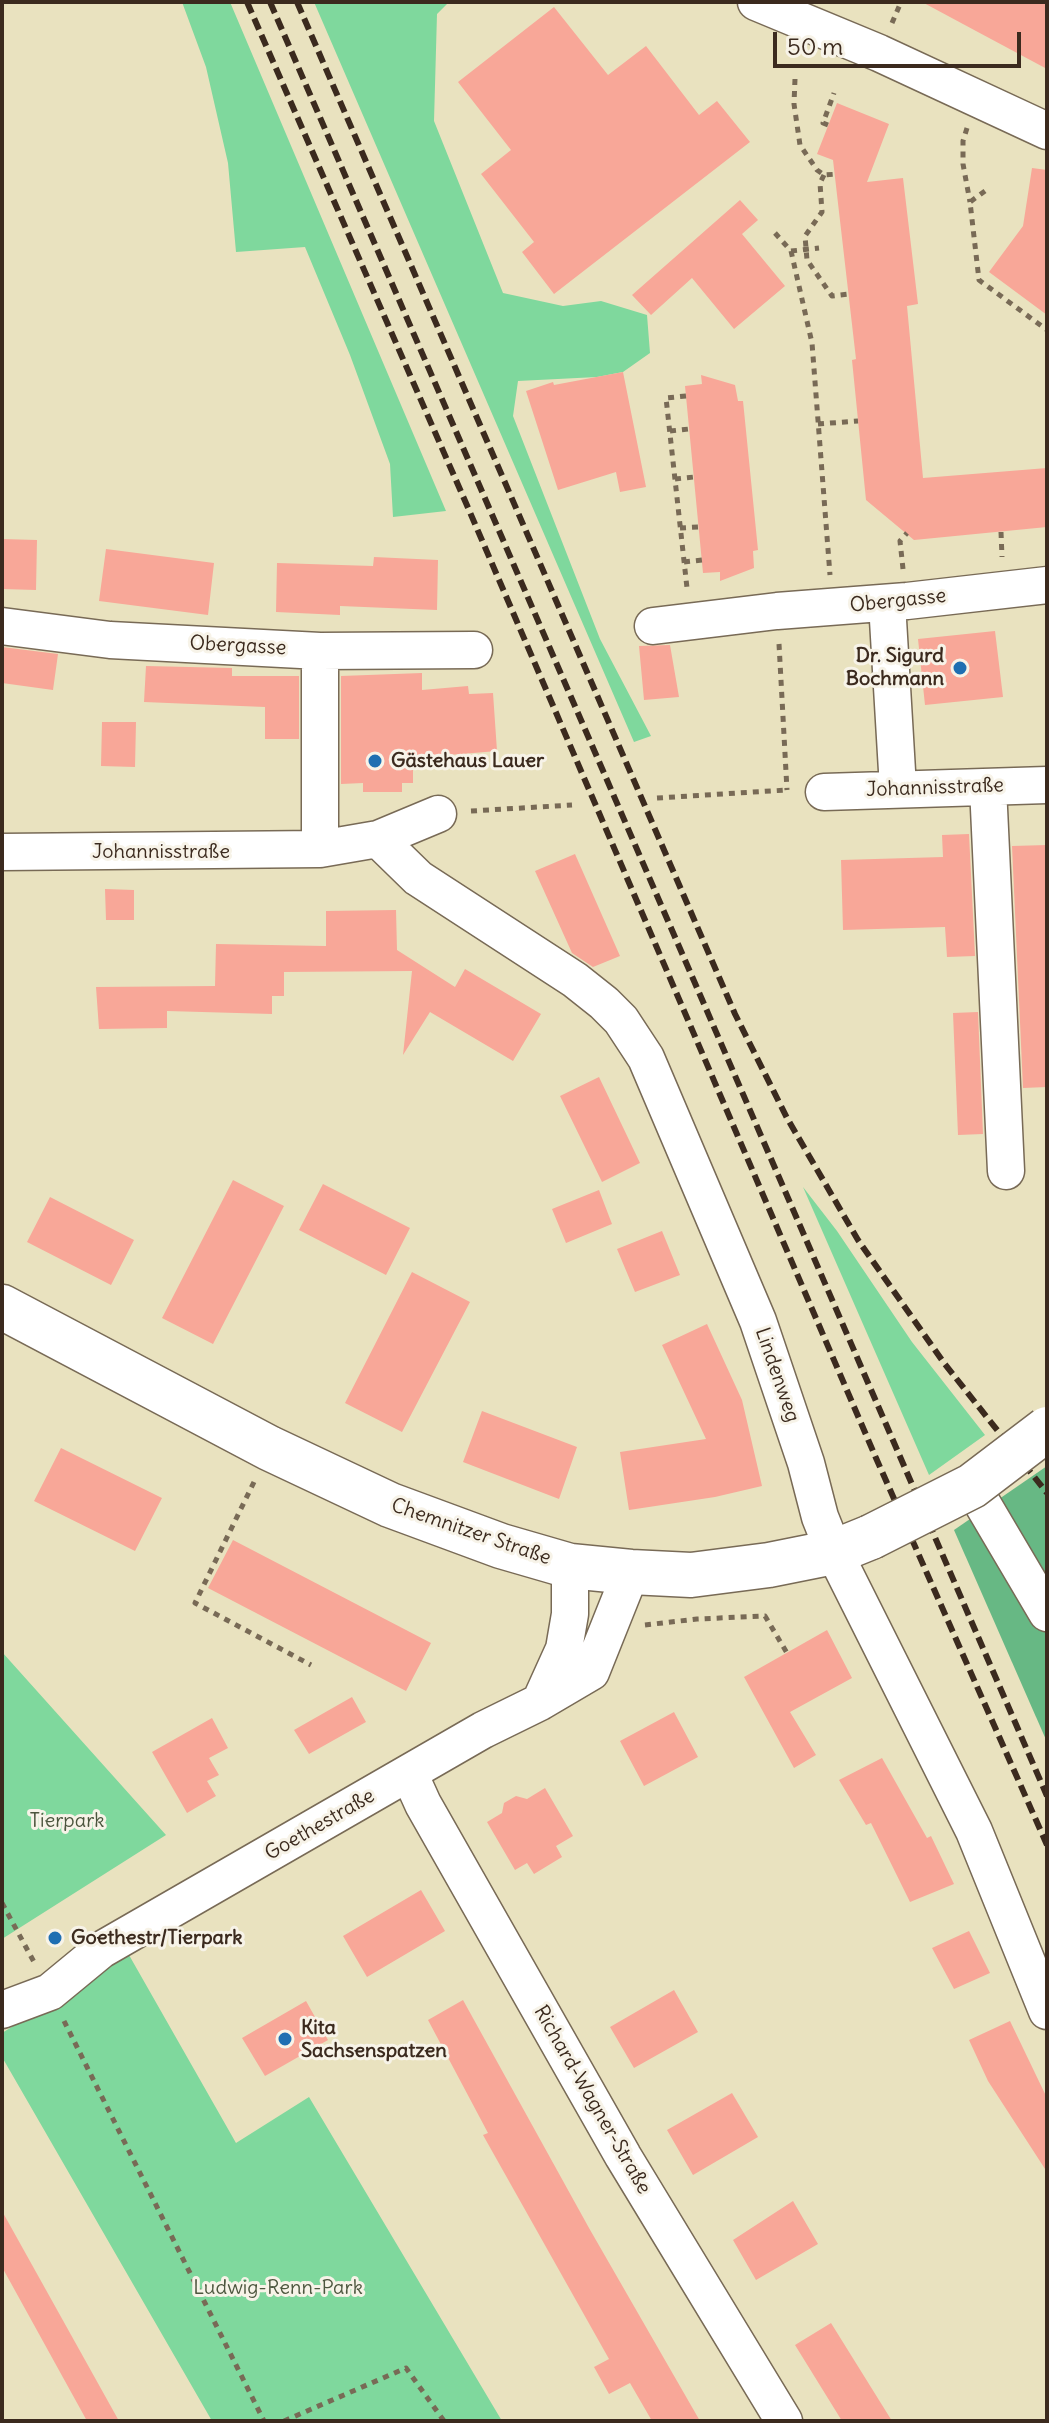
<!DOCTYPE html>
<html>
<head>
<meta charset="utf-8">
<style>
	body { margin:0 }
	#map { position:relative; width:1049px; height:2423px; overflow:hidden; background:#e9e2bf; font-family:Delius,sans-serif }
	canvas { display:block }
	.frame { position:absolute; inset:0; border:4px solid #3b2a1e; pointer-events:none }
	.scale { position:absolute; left:773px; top:32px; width:248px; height:36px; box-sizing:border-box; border:4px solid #3b2a1e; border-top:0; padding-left:10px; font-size:24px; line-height:28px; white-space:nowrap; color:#3b2a1e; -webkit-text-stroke:6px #f7f3e8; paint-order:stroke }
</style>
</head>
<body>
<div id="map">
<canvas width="1049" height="2423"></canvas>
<div class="frame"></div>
<div class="scale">50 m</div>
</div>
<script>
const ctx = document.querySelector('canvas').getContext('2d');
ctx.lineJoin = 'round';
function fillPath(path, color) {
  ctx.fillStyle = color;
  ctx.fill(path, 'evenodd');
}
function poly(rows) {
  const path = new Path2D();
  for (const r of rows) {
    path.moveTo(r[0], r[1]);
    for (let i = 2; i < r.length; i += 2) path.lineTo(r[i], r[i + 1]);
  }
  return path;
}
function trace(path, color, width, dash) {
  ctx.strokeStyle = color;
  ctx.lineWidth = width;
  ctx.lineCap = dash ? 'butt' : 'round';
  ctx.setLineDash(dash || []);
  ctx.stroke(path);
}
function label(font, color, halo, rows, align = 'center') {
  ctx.font = font + ' Delius,sans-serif';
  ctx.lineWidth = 6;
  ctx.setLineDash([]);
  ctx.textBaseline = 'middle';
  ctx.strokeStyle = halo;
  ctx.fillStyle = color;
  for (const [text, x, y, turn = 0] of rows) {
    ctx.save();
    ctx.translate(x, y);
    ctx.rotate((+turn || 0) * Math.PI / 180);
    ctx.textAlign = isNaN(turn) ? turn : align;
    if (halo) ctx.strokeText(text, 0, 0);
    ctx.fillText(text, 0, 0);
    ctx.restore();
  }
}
fillPath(poly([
	[182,2,230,2,446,511,393,517,390,464,350,355,305,247,236,252,228,163,206,67],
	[314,2,449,2,437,14,434,121,503,293,563,306,601,301,647,315,650,353,623,372,597,377,518,381,513,416,600,639,651,736,634,742],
	[803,1187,837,1231,912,1342,985,1435,929,1475],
	[2,1652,166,1835,2,1939],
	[129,1955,236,2143,309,2097,502,2421,212,2421,2,2057,2,2033]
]), '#7fd89d');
fillPath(poly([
	[1047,1466,1047,1742,954,1530]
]), '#67b884');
fillPath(poly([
	[922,2,1047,2,1047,69,976,31],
	[554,7,608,75,646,46,699,115,717,101,750,142,554,294,522,252,534,242,481,174,511,150,458,82],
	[837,103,889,124,867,182,903,178,918,304,907,306,923,478,1047,468,1047,527,914,540,866,500,852,360,856,359,833,160,817,154],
	[1032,168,1047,170,1047,315,989,272,1023,226],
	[740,200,758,220,742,234,785,286,734,329,692,278,651,315,632,295],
	[623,372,646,487,620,492,616,472,558,490,526,391,553,382,554,385],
	[701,375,735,385,738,401,743,401,758,550,753,551,754,568,720,581,720,572,703,573,685,386,702,384],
	[2,539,37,540,36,590,2,589],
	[106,549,214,563,208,615,99,601],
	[374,557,438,560,437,610,340,606,340,615,276,612,277,563,373,566],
	[995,631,1003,697,925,705,918,639],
	[670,645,679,697,644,700,639,646],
	[2,647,58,654,53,690,2,683],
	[146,666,232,668,232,676,299,676,299,739,265,739,265,707,144,702],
	[422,673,422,690,468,686,469,694,493,693,497,751,413,758,413,783,402,783,402,792,363,792,363,783,341,784,341,676],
	[102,722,136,722,135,767,101,766],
	[969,834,975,956,947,957,945,927,843,930,841,860,943,857,942,835],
	[1047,845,1047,1087,1023,1088,1012,846],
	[575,854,620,956,593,967,572,953,535,871],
	[105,889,134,890,134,920,106,920],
	[396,910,397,950,455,987,465,969,541,1014,513,1061,430,1012,403,1055,412,971,284,972,284,996,272,996,272,1014,167,1011,167,1028,99,1029,96,987,215,986,216,944,326,946,326,911],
	[978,1012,983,1134,958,1135,953,1013],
	[599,1077,640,1163,602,1182,560,1096],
	[233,1180,284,1206,213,1344,162,1318],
	[323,1184,410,1228,386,1275,299,1230],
	[599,1190,612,1224,566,1243,552,1209],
	[50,1197,134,1240,111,1285,27,1242],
	[662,1231,680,1275,635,1292,617,1249],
	[412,1272,470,1302,402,1432,345,1403],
	[707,1324,742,1400,762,1486,715,1497,629,1510,620,1452,706,1439,662,1345],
	[482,1411,577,1447,559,1499,463,1462],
	[61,1448,162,1498,135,1551,34,1501],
	[233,1540,431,1643,406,1691,208,1588],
	[827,1630,852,1678,790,1712,816,1755,794,1768,744,1677],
	[352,1697,366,1722,309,1754,294,1730],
	[674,1712,698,1757,644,1786,620,1741],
	[212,1718,228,1748,209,1758,219,1775,207,1781,216,1796,187,1813,152,1752],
	[882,1758,927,1838,931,1836,954,1884,910,1902,871,1823,866,1825,839,1780],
	[545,1788,573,1836,556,1846,562,1857,534,1874,527,1863,515,1870,487,1822,502,1813,504,1803,516,1796,527,1799],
	[421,1890,445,1931,367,1977,343,1936],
	[969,1931,990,1973,954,1989,932,1948],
	[674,1990,698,2032,634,2068,610,2027],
	[463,2000,589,2228,700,2421,652,2421,630,2383,609,2394,594,2367,609,2359,483,2135,488,2133,428,2020],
	[306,2001,328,2040,265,2076,242,2038],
	[1010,2021,1047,2098,1047,2172,988,2081,969,2040],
	[732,2093,758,2137,693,2175,667,2130],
	[793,2201,818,2244,756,2280,733,2240],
	[2,2211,119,2421,87,2421,2,2267],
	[831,2323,892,2421,842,2421,795,2345]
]), '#f8a798');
const minor = poly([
	[756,2,879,53,1047,131],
	[887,603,898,788],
	[2,626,110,640,320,651,474,650],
	[653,626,777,611,907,601,1047,585],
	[988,787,1006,1171],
	[824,792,1047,785],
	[378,839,418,878,575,980,604,1003,621,1020,646,1058,758,1321,806,1463,820,1517,834,1552,974,1831,1047,2011],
	[320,849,320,651],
	[2,852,320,849,378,839,438,814],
	[972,1486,1047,1613],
	[540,1702,564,1649,570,1614,570,1566],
	[409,1773,423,1804,623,2156,784,2421],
	[2,2010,50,1992,101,1950,483,1730,540,1702,591,1672,631,1572]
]);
const major = poly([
	[2,1307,269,1448,390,1505,501,1546,570,1566,631,1572,691,1575,769,1565,834,1552,871,1537]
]);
trace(minor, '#786a56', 39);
trace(major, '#786a56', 47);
trace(poly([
	[892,23,901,2],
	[795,79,794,104,800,145,817,170,824,175,838,174],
	[828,125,823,123,834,93],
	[967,128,963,141,963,164,970,202],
	[824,175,820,183,822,212,805,236,807,260,832,296,849,294],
	[985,191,970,202,979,280,1047,330],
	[775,233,791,251,812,343,830,575],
	[791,251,819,248],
	[686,396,666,398,687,588],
	[818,424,858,421],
	[670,431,689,429],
	[675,479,694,477],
	[680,528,698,527],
	[1001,532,1002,557],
	[684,562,702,560],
	[903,569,900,541,907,533],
	[779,644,787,790],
	[657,798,787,790],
	[471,811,572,805],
	[254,1482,195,1603,311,1665],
	[645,1625,697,1619,765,1616,787,1653],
	[2,1903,34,1962],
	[64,2021,264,2421],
	[284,2421,406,2368,444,2421]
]), '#786a56', 5, [6, 6]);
trace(minor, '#fff', 36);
trace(major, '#fff', 44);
trace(poly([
	[247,2,469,510,876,1458,1047,1845],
	[270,2,1047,1796],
	[297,2,735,1014,787,1118,858,1240,944,1363,1047,1493]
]), '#3b2a1e', 6, [12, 6]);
const majorBridge = poly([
	[871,1537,972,1486,1047,1429]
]);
trace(majorBridge, '#786a56', 47, []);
trace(majorBridge, '#fff', 44);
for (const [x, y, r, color] of [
	[960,668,8,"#1f6fb2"],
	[375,761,8,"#1f6fb2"],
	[55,1938,8,"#1f6fb2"],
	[285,2039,8,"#1f6fb2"]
]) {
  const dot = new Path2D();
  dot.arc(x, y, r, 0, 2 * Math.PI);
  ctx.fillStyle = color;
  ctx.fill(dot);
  trace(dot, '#f7f3e8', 3);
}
label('20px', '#3b2a1e', '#f7f3e8', [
	["Obergasse",898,601,-6],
	["Obergasse",238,646,3],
	["Johannisstraße",935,788,-2],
	["Johannisstraße",161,852],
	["Lindenweg",777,1375,71],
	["Chemnitzer Straße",471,1532,19],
	["Goethestraße",320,1825,-30],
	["Richard-Wagner-Straße",592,2100,60]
]);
label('bold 20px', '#3b2a1e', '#f7f3e8', [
	["Dr. Sigurd",944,656,"right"],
	["Bochmann",944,679,"right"],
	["Gästehaus Lauer",391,761],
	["Goethestr/Tierpark",71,1938],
	["Kita",301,2028],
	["Sachsenspatzen",301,2051]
], 'left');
label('20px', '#4c563e', '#f7f3e8', [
	["Tierpark",67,1821],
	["Ludwig-Renn-Park",278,2288]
]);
</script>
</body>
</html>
